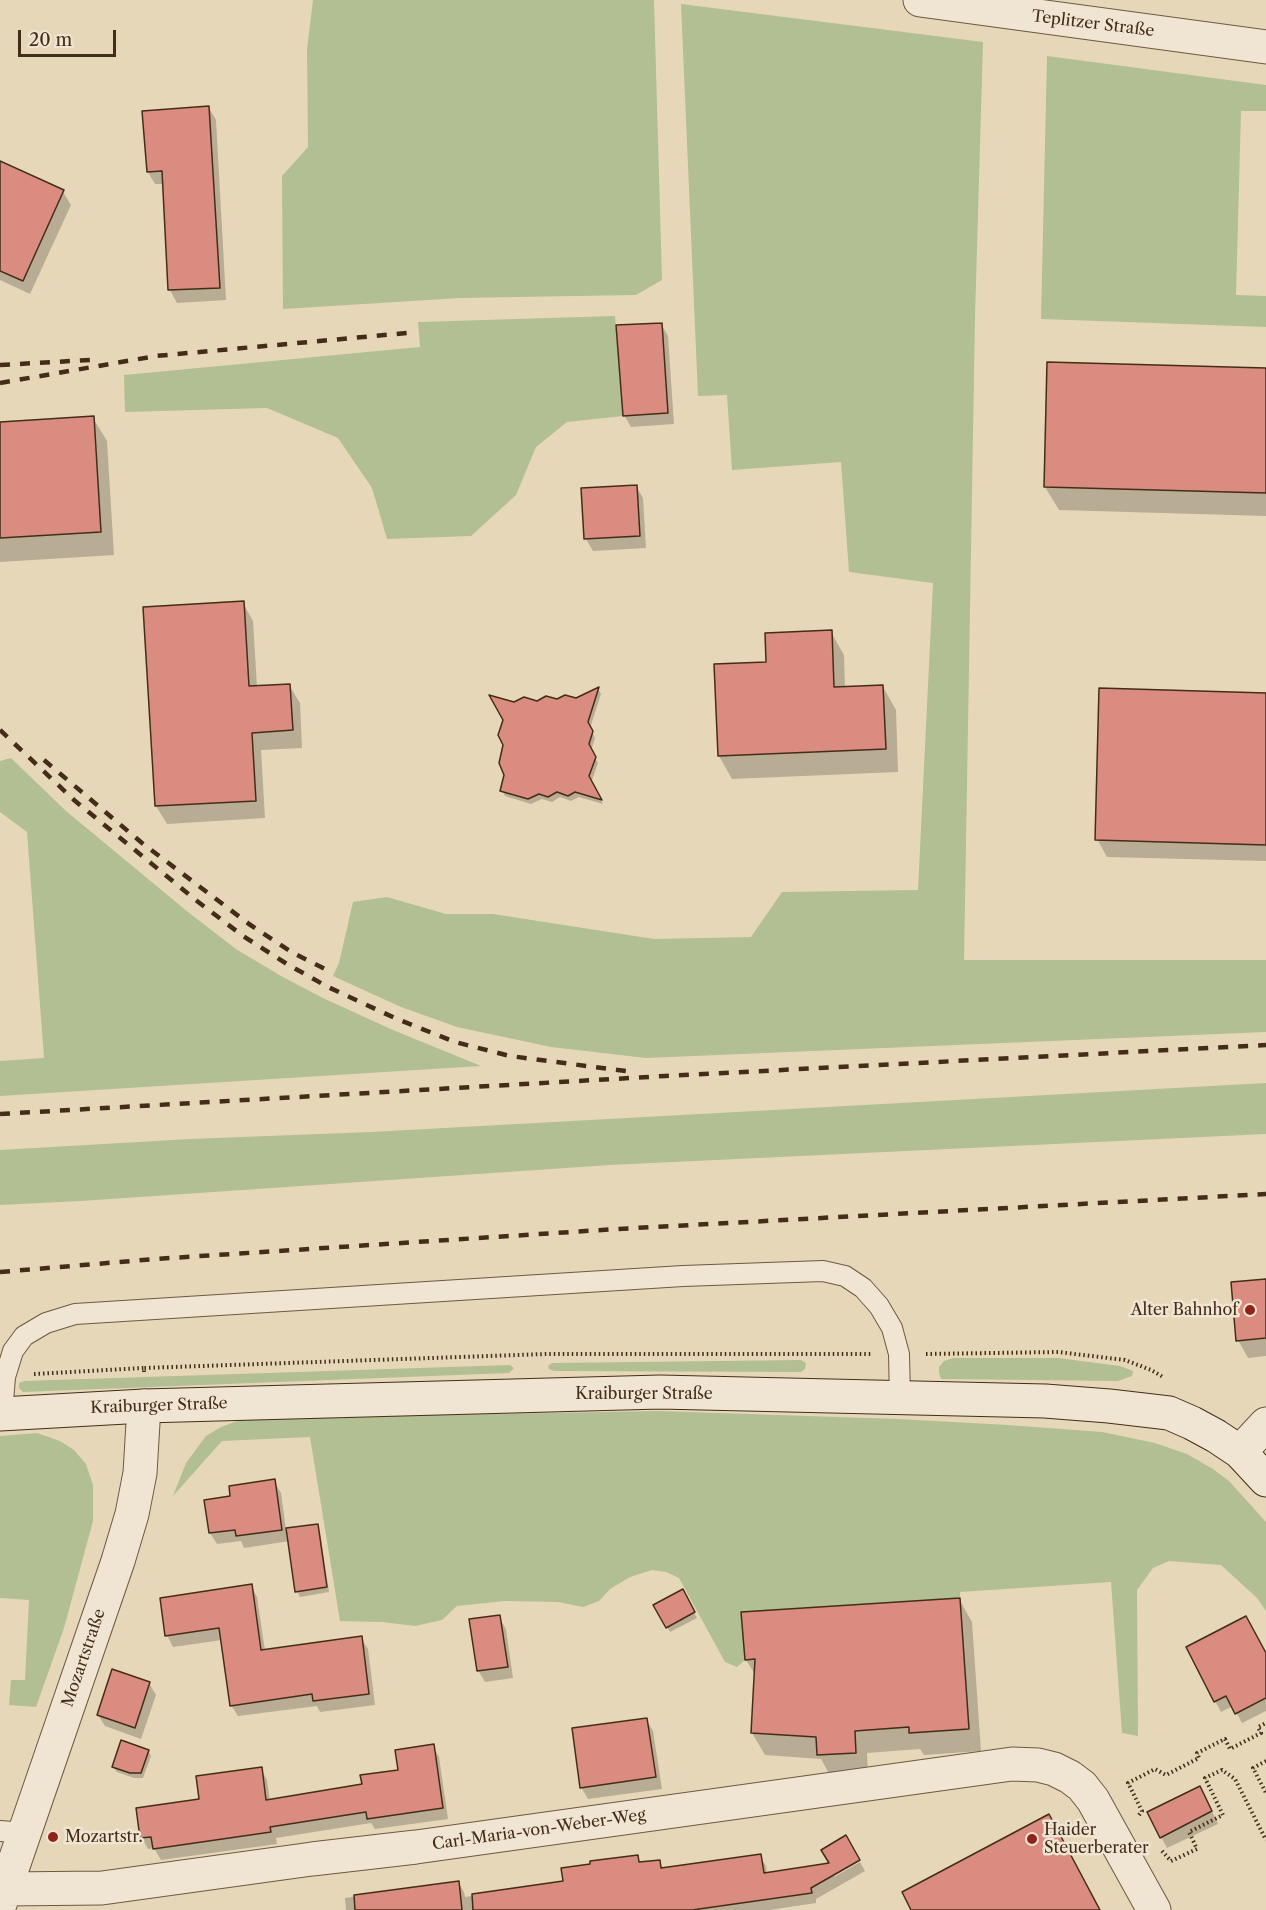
<!DOCTYPE html>
<html>
<head>
<meta charset="utf-8">
<style>
	body { margin:0 }
	#map { position:relative; width:1266px; height:1910px; overflow:hidden; background:#e7d7b9; font-family:"Libre Caslon Text",serif }
	canvas { display:block }
	.scale { position:absolute; left:18px; top:30px; width:98px; height:27px; box-sizing:border-box; border:3px solid #442d18; border-top:0; padding-left:8px; font-size:18px; line-height:21px; white-space:nowrap; color:#442d18; -webkit-text-stroke:4px #efe5d2; paint-order:stroke }
</style>
</head>
<body>
<div id="map">
<canvas width="1266" height="1910"></canvas>
<div class="scale">20 m</div>
</div>
<script>
const ctx = document.querySelector('canvas').getContext('2d');
ctx.lineJoin = 'round';
function fillPath(path, color) {
  ctx.fillStyle = color;
  ctx.fill(path, 'evenodd');
}
function poly(rows) {
  const path = new Path2D();
  for (const r of rows) {
    path.moveTo(r[0], r[1]);
    for (let i = 2; i < r.length; i += 2) path.lineTo(r[i], r[i + 1]);
  }
  return path;
}
function trace(path, color, width, dash) {
  ctx.strokeStyle = color;
  ctx.lineWidth = width;
  ctx.lineCap = dash ? 'butt' : 'round';
  ctx.setLineDash(dash || []);
  ctx.stroke(path);
}
function label(font, color, halo, rows, align = 'center') {
  ctx.font = font + ' "Libre Caslon Text",serif';
  ctx.lineWidth = 5;
  ctx.setLineDash([]);
  ctx.textBaseline = 'middle';
  ctx.strokeStyle = halo;
  ctx.fillStyle = color;
  for (const [text, x, y, turn = 0] of rows) {
    ctx.save();
    ctx.translate(x, y);
    ctx.rotate((+turn || 0) * Math.PI / 180);
    ctx.textAlign = isNaN(turn) ? turn : align;
    if (halo) ctx.strokeText(text, 0, 0);
    ctx.fillText(text, 0, 0);
    ctx.restore();
  }
}
fillPath(poly([
	[313,0,654,0,662,280,636,295,460,298,283,309,282,176,308,147,307,49],
	[681,4,983,42,975,317,964,960,1266,960,1266,1032,646,1058,551,1047,457,1027,401,1007,333,976,339,963,353,902,387,897,446,914,493,914,654,939,751,937,782,892,918,890,933,583,849,572,841,462,732,470,727,395,698,396],
	[1047,56,1266,85,1266,111,1241,111,1236,295,1266,296,1266,327,1041,319],
	[615,316,623,416,567,422,536,447,516,495,471,536,387,539,372,488,338,438,267,408,125,412,124,375,420,347,418,322],
	[11,758,66,811,188,912,236,949,281,976,323,998,393,1030,481,1066,0,1096,0,1061,44,1058,27,832,0,812,0,761],
	[1266,1083,1266,1134,610,1165,81,1201,0,1205,0,1150,190,1139,371,1132],
	[953,1358,1058,1358,1120,1366,1133,1371,1132,1376,1118,1381,941,1379,939,1373,939,1367,944,1361],
	[801,1360,806,1363,805,1369,801,1372,554,1371,549,1369,548,1366,552,1363],
	[510,1365,514,1368,509,1373,23,1392,19,1388,19,1383,24,1381],
	[658,1411,898,1419,1008,1425,1102,1432,1155,1443,1187,1454,1213,1469,1229,1481,1266,1522,1266,1611,1257,1598,1221,1565,1169,1561,1153,1568,1137,1590,1138,1736,1122,1733,1111,1582,960,1592,960,1598,742,1612,745,1660,737,1667,725,1662,679,1578,666,1572,652,1570,630,1577,610,1589,599,1601,583,1607,558,1602,505,1601,457,1606,442,1620,415,1626,382,1622,340,1621,310,1437,222,1441,173,1496,186,1463,206,1436,221,1427,240,1420,326,1417],
	[37,1433,60,1441,74,1450,86,1464,93,1485,93,1521,64,1628,36,1707,9,1705,11,1680,25,1680,29,1600,0,1598,0,1436]
]), '#b2bf92');
fillPath(poly([
	[209,108,216,120,226,300,177,303,170,290,164,184,155,184,148,172],
	[0,163,63,192,71,205,30,294,0,280],
	[661,324,668,336,674,424,631,427,624,415],
	[1266,370,1266,516,1059,510,1045,487],
	[93,418,107,441,114,555,0,562,0,423],
	[636,486,643,498,646,548,593,551,586,539,583,490],
	[243,603,253,621,257,687,289,685,300,703,302,748,261,750,265,818,167,824,156,806,144,609],
	[831,632,844,655,845,688,883,687,896,710,898,772,732,779,719,756,768,663],
	[598,689,601,694,590,728,595,738,591,751,598,763,591,783,603,804,579,797,571,801,560,797,552,802,542,799,531,804,505,796,502,790,505,775,514,704,576,700],
	[1266,694,1266,861,1107,857,1097,839],
	[1266,1280,1266,1356,1248,1358,1238,1340],
	[274,1481,281,1493,286,1530,317,1526,320,1531,329,1592,300,1597,297,1591,290,1541,244,1548,241,1541,217,1544,210,1533,232,1497],
	[251,1586,257,1597,265,1651,361,1638,368,1649,375,1705,320,1712,317,1706,238,1716,231,1705,222,1640,173,1647,167,1635],
	[682,1591,697,1618,670,1632,655,1606],
	[959,1599,972,1622,981,1751,924,1755,920,1749,867,1753,868,1775,831,1777,821,1759,765,1755,752,1733,756,1676,746,1660],
	[499,1617,506,1629,513,1678,485,1682,478,1670],
	[1266,1655,1266,1711,1242,1723,1233,1706,1221,1712,1215,1701],
	[149,1683,156,1695,141,1739,105,1726,98,1715],
	[646,1719,653,1731,662,1789,588,1799,581,1787],
	[433,1746,439,1757,448,1819,375,1829,371,1823,276,1838,277,1844,161,1860,154,1848,148,1849,142,1838,201,1800,261,1769,267,1780,270,1801,363,1786,399,1771],
	[148,1751,151,1756,143,1778,134,1778,117,1772,113,1767],
	[1206,1799,1218,1824,1167,1848,1161,1837],
	[845,1837,834,1877,860,1862,865,1871,816,1899,816,1903,769,1910,346,1910,345,1898,423,1886,458,1882,464,1892,465,1897,564,1882,637,1856,641,1864,659,1861,663,1869,760,1856,766,1866,767,1874,831,1865]
]), '#0003');
const building = poly([
	[209,106,220,288,168,290,162,171,147,172,142,111,209,106],
	[0,161,64,190,23,281,0,271,0,161],
	[662,323,668,413,623,416,616,325,662,323],
	[1047,362,1266,368,1266,493,1044,487,1047,362],
	[94,416,101,532,0,538,0,422,94,416],
	[637,485,640,536,584,539,581,488,637,485],
	[244,601,249,686,290,684,293,730,252,733,256,801,155,806,143,607,244,601],
	[832,630,834,687,883,685,886,749,718,756,714,664,766,662,765,633,832,630],
	[599,687,588,722,593,731,589,744,596,757,589,776,602,800,575,792,568,796,557,792,548,797,539,794,528,799,500,791,504,775,499,763,503,745,498,735,503,720,489,695,514,702,524,697,537,701,546,696,557,699,565,695,576,698,599,687],
	[1099,688,1266,693,1266,845,1095,840,1099,688],
	[1266,1279,1266,1338,1236,1341,1231,1282,1266,1279],
	[275,1479,282,1530,236,1536,235,1530,209,1533,204,1500,230,1496,229,1486,275,1479],
	[318,1524,327,1587,295,1592,286,1528,318,1524],
	[252,1584,261,1650,362,1636,369,1694,313,1701,312,1694,230,1706,219,1628,165,1636,160,1598,252,1584],
	[683,1589,695,1612,666,1628,653,1605,683,1589],
	[960,1598,969,1729,909,1733,909,1727,855,1731,856,1753,817,1755,816,1737,751,1733,755,1659,745,1660,741,1612,960,1598],
	[500,1615,508,1667,477,1671,469,1619,500,1615],
	[1246,1616,1266,1653,1266,1698,1235,1714,1226,1696,1214,1702,1186,1647,1246,1616],
	[112,1669,150,1682,135,1728,97,1715,112,1669],
	[647,1718,656,1777,580,1788,572,1728,647,1718],
	[121,1740,149,1750,141,1773,130,1773,112,1767,121,1740],
	[434,1744,443,1808,367,1819,366,1812,270,1827,271,1832,153,1849,151,1837,140,1838,136,1808,199,1799,196,1776,262,1767,266,1800,362,1784,360,1775,398,1770,395,1750,434,1744],
	[1200,1786,1212,1811,1160,1838,1147,1812,1200,1786],
	[1049,1814,1100,1910,911,1910,902,1892,1049,1814],
	[846,1835,860,1860,811,1888,812,1893,692,1910,473,1910,472,1894,563,1881,561,1868,590,1864,590,1861,638,1855,639,1862,660,1860,661,1868,761,1854,764,1873,829,1863,821,1850,846,1835],
	[459,1881,462,1910,355,1910,354,1895,459,1881]
]);
fillPath(building, '#da8c81');
trace(building, '#442d18', 1.5);
const service = poly([
	[2,1414,5,1377,13,1351,24,1336,46,1323,75,1314,683,1276,823,1271,845,1276,863,1288,879,1306,892,1328,899,1354,900,1398],
	[0,1831,24,1833]
]);
const minor = poly([
	[1240,1452,1266,1424],
	[5,1889,102,1888,312,1859,416,1847,1012,1764,1038,1765,1054,1769,1070,1777,1082,1786,1093,1800,1154,1910],
	[0,1904,118,1561,132,1514,140,1473,144,1406]
]);
const tertiary = poly([
	[920,0,1266,47]
]);
const secondary = poly([
	[0,1414,144,1406,660,1392,1045,1401,1109,1406,1169,1413,1192,1423,1216,1436,1240,1452,1266,1480]
]);
trace(service, '#6d5840', 22);
trace(minor, '#6d5840', 35);
trace(tertiary, '#6d5840', 35);
trace(secondary, '#442d18', 35);
trace(poly([
	[926,1354,1058,1352,1125,1360,1151,1370,1163,1377],
	[144,1372,144,1368,546,1354,873,1354],
	[34,1374,144,1368],
	[1266,1761,1253,1768,1266,1793],
	[1139,1815,1142,1811,1128,1783,1155,1769,1166,1775,1199,1758,1197,1753,1225,1739,1230,1749,1261,1733,1258,1727,1266,1723],
	[1162,1851,1171,1861,1197,1849,1189,1832,1223,1815,1205,1778,1222,1770,1235,1779,1266,1840]
]), '#442d18', 4, [1.5, 3]);
trace(service, '#efe5d2', 20);
trace(minor, '#efe5d2', 33);
trace(tertiary, '#efe5d2', 33);
trace(secondary, '#efe5d2', 33);
trace(poly([
	[0,365,90,360],
	[0,383,156,356,407,333],
	[0,730,74,800,197,901,243,936,287,964,328,987,397,1019,455,1042,510,1056,633,1072],
	[44,760,142,843,249,924,293,953,325,969],
	[0,1114,665,1076,1266,1045],
	[0,1272,155,1259,617,1229,1266,1194]
]), '#442d18', 4.5, [10, 10]);
for (const [x, y, r, color] of [
	[1250,1310,6,"#8f2418"],
	[53,1837,6,"#8f2418"],
	[1032,1839,6,"#8f2418"]
]) {
  const dot = new Path2D();
  dot.arc(x, y, r, 0, 2 * Math.PI);
  ctx.fillStyle = color;
  ctx.fill(dot);
  trace(dot, '#efe5d2', 2);
}
label('16px', '#442d18', '#efe5d2', [
	["Teplitzer Straße",1093,24,7],
	["Kraiburger Straße",644,1394],
	["Kraiburger Straße",159,1406,-2],
	["Mozartstraße",84,1658,-71],
	["Carl-Maria-von-Weber-Weg",539,1830,-8]
]);
label('16px', '#442d18', '#efe5d2', [
	["Alter Bahnhof",1238,1310,"right"],
	["Haider",1044,1830],
	["Steuerberater",1044,1848],
	["Mozartstr.",65,1837]
], 'left');
</script>
</body>
</html>
